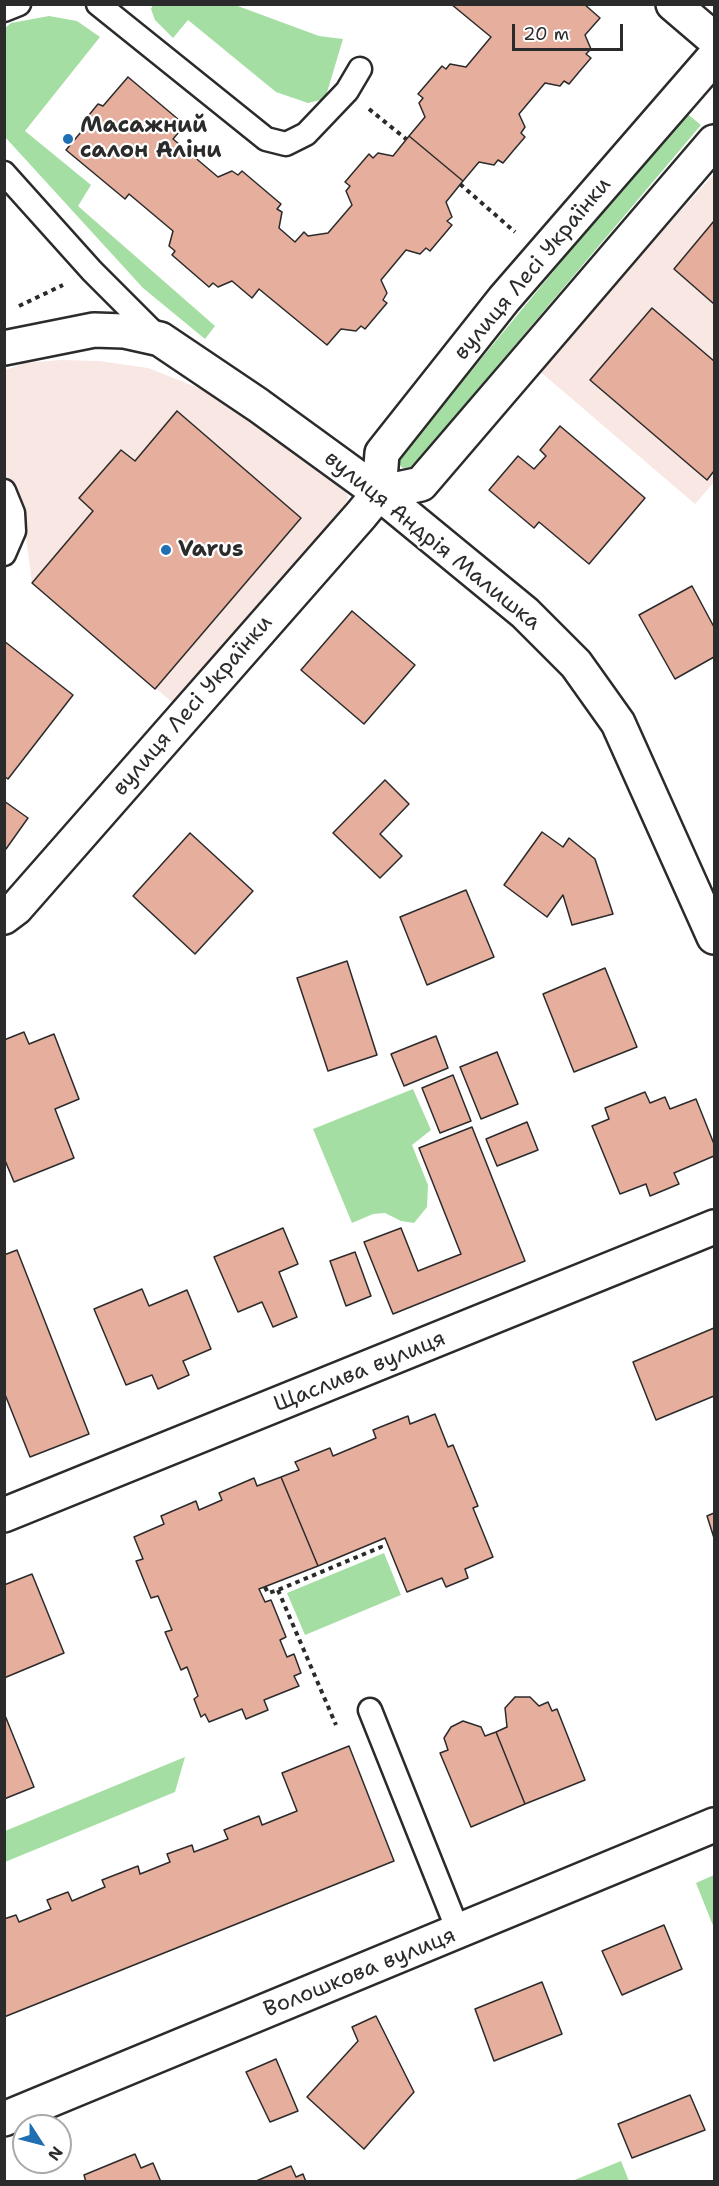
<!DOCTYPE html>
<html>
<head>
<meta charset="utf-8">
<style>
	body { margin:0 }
	#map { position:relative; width:719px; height:2186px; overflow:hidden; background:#fff; font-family:"Shantell Sans",sans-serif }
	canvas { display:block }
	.frame { position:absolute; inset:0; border:6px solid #2b2b2b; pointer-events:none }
	.north { position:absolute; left:12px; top:2114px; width:60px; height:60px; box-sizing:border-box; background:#fff; border:2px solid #aaa; border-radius:50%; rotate:126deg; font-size:16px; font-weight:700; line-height:24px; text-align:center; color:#2b2b2b }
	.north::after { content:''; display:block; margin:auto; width:21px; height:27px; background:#1f6fb2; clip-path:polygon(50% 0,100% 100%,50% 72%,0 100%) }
	.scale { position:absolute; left:512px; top:24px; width:111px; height:27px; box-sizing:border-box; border:3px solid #2b2b2b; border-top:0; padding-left:8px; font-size:18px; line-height:21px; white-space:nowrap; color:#2b2b2b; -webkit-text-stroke:4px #fff; paint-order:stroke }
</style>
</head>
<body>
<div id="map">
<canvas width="719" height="2186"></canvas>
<div class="frame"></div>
<div class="north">N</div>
<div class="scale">20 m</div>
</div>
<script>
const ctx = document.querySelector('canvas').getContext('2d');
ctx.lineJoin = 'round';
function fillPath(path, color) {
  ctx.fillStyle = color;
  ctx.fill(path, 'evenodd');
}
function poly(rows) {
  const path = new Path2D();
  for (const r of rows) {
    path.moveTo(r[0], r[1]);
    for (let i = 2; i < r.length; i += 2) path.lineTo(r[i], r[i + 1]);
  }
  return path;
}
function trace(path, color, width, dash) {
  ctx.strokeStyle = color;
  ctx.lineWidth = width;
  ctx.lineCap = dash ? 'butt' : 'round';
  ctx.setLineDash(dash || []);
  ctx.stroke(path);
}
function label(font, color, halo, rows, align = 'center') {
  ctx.font = font + ' "Shantell Sans",sans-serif';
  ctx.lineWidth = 4.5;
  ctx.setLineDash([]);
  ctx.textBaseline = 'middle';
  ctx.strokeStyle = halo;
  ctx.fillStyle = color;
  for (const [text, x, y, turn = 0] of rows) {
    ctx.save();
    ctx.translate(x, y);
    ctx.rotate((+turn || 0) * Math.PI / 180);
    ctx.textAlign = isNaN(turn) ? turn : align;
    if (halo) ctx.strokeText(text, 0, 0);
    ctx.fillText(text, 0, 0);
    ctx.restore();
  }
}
fillPath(poly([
	[714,174,714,482,695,504,537,369],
	[61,360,99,361,148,368,209,392,235,407,343,485,348,497,344,507,173,703,32,583,25,529,5,474,5,370,25,363]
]), '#f8e7e2');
fillPath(poly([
	[153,5,235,5,319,36,343,39,325,99,308,103,276,92,188,20,173,38,155,20,151,9],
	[49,16,77,21,100,37,25,131,91,185,78,206,215,326,205,339,143,288,5,137,5,28,11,23],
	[685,112,701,125,412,467,403,468,398,464,400,457],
	[413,1089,431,1130,412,1145,428,1185,427,1207,414,1223,401,1221,385,1213,373,1214,352,1223,313,1129],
	[384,1553,401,1595,305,1635,287,1593],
	[185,1757,175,1792,5,1862,5,1831],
	[714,1875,714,1928,696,1883],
	[621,2161,629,2181,572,2181]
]), '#a5dea2');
const building = poly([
	[451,4,584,4,600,18,585,35,591,49,586,54,591,58,579,72,569,84,564,81,560,86,545,83,519,114,525,127,521,133,525,137,513,151,503,163,498,160,494,165,479,162,463,181,409,136,425,117,419,103,423,98,418,94,442,66,446,69,450,64,466,67,491,37,451,4],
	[128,77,185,125,173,139,218,177,232,171,238,175,242,171,281,204,277,209,282,212,279,228,295,242,304,232,308,236,328,233,352,205,346,191,350,186,345,182,369,154,373,158,378,153,393,156,409,136,463,181,446,202,452,217,447,221,452,225,430,251,426,248,420,254,406,250,381,280,387,293,383,300,387,303,365,329,361,326,356,331,341,329,327,345,259,289,252,298,232,281,218,287,213,283,209,287,172,255,175,251,169,246,173,231,129,194,125,199,66,150,91,120,89,115,98,104,103,106,128,77],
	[714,221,714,304,674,269,714,221],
	[652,308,714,361,714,471,707,480,590,380,652,308],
	[177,411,301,518,155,689,32,583,93,511,79,498,121,450,135,461,177,411],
	[560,426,645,498,589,564,539,522,534,528,489,490,518,456,534,469,546,456,540,450,560,426],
	[692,586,714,627,714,657,675,679,639,615,692,586],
	[352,611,415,665,364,724,301,670,352,611],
	[4,641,73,695,8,779,4,776,4,641],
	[385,780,409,804,380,834,402,856,380,878,333,833,385,780],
	[4,801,28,818,6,849,4,848,4,801],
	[542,832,563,847,569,838,595,859,613,914,572,925,563,895,547,917,504,885,542,832],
	[190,833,253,891,195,954,133,896,190,833],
	[466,890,494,957,427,985,400,917,466,890],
	[347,961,377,1055,328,1071,297,978,347,961],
	[605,968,637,1047,574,1072,543,994,605,968],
	[24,1032,29,1044,54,1034,79,1099,55,1109,74,1158,14,1182,4,1158,4,1040,24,1032],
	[436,1036,448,1068,404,1086,391,1054,436,1036],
	[497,1052,518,1104,481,1119,460,1067,497,1052],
	[453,1075,471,1121,440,1133,422,1088,453,1075],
	[645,1092,650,1103,665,1097,670,1109,696,1099,714,1144,714,1156,674,1173,679,1184,650,1196,646,1184,620,1194,592,1126,609,1119,605,1108,645,1092],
	[527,1122,538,1150,497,1166,486,1139,527,1122],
	[472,1127,525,1261,393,1314,364,1242,401,1228,418,1271,461,1254,419,1148,472,1127],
	[283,1228,298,1264,279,1272,297,1317,273,1327,262,1302,238,1312,214,1257,283,1228],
	[17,1250,89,1434,30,1457,4,1392,4,1255,17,1250],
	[355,1252,371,1296,346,1306,330,1261,355,1252],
	[142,1289,149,1306,187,1290,211,1349,183,1361,189,1375,158,1389,152,1375,126,1385,94,1309,142,1289],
	[714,1328,714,1396,656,1420,633,1362,714,1328],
	[435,1414,448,1447,453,1445,478,1506,473,1508,493,1557,465,1569,468,1578,446,1587,442,1578,407,1592,385,1538,318,1566,281,1477,299,1470,295,1462,330,1448,333,1456,376,1438,373,1430,408,1416,410,1424,435,1414],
	[281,1477,318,1566,259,1589,265,1602,271,1600,286,1637,280,1640,287,1657,294,1654,301,1673,294,1676,299,1686,264,1700,268,1710,246,1719,242,1709,209,1722,205,1714,201,1717,194,1699,198,1696,187,1667,181,1670,165,1632,172,1630,158,1596,151,1598,136,1561,143,1559,134,1537,164,1524,161,1516,196,1501,199,1510,222,1500,219,1493,254,1478,257,1486,281,1477],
	[714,1513,714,1538,707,1516,714,1513],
	[32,1574,64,1653,4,1678,4,1585,32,1574],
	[515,1697,530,1697,539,1706,548,1702,552,1711,557,1709,585,1780,525,1804,496,1732,507,1727,505,1708,515,1697],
	[4,1713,34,1787,4,1799,4,1713],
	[463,1721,481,1727,485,1736,496,1732,525,1804,471,1827,440,1753,448,1750,444,1738,451,1727,463,1721],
	[349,1746,394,1861,4,2017,4,1919,16,1915,19,1922,51,1909,47,1900,68,1892,72,1901,105,1887,102,1880,138,1866,140,1874,170,1862,167,1854,192,1845,194,1852,228,1839,224,1830,259,1816,262,1825,297,1811,282,1773,349,1746],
	[664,1925,682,1969,622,1995,602,1951,664,1925],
	[542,1982,562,2034,494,2061,475,2009,542,1982],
	[376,2016,414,2092,364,2149,307,2097,358,2041,352,2027,376,2016],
	[276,2059,298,2111,270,2122,246,2072,276,2059],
	[690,2095,705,2130,632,2158,618,2124,690,2095],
	[135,2154,141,2168,153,2163,161,2182,86,2182,84,2175,135,2154],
	[291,2166,296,2177,303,2174,306,2182,254,2182,291,2166]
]);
fillPath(building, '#e6ae9d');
trace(building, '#2b2b2b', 1.5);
const lane = poly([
	[98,4,266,139,286,144,306,134,347,91,360,69],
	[4,10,19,4],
	[4,173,92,271,159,338],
	[4,491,13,513,14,531,4,554],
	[370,1710,459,1933]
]);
const street = poly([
	[673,4,714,39],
	[4,348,94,330,124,331,160,339,258,405,379,493,525,613,576,664,618,723,714,937],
	[379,493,421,484,714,142],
	[4,917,16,908,361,515,379,493,382,453,504,299,714,57],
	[4,1515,714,1227]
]);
const secondary = poly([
	[4,2119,714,1825]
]);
trace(lane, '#2b2b2b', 27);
trace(street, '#2b2b2b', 38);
trace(secondary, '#2b2b2b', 38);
trace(poly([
	[369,109,406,139],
	[460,184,515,232],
	[19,306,63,285],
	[265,1587,268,1593,278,1590,381,1547,379,1541],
	[278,1590,336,1725]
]), '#2b2b2b', 4, [4.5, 4.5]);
trace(lane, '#fff', 22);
trace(street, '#fff', 33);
trace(secondary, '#fff', 33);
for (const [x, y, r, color] of [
	[68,139,6,"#1f6fb2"],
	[166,550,6,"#1f6fb2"]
]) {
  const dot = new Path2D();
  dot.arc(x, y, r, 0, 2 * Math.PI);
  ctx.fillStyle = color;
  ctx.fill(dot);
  trace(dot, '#fff', 2);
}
label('bold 22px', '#2b2b2b', '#fff', [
	["Масажний",80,126],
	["салон Аліни",80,151],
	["Varus",178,550]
], 'left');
label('22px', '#2b2b2b', '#fff', [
	["вулиця Лесі Українки",533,269,-50],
	["вулиця Андрія Малишка",432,541,39],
	["вулиця Лесі Українки",193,706,-49],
	["Щаслива вулиця",360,1372,-22],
	["Волошкова вулиця",360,1973,-22]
]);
</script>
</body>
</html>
